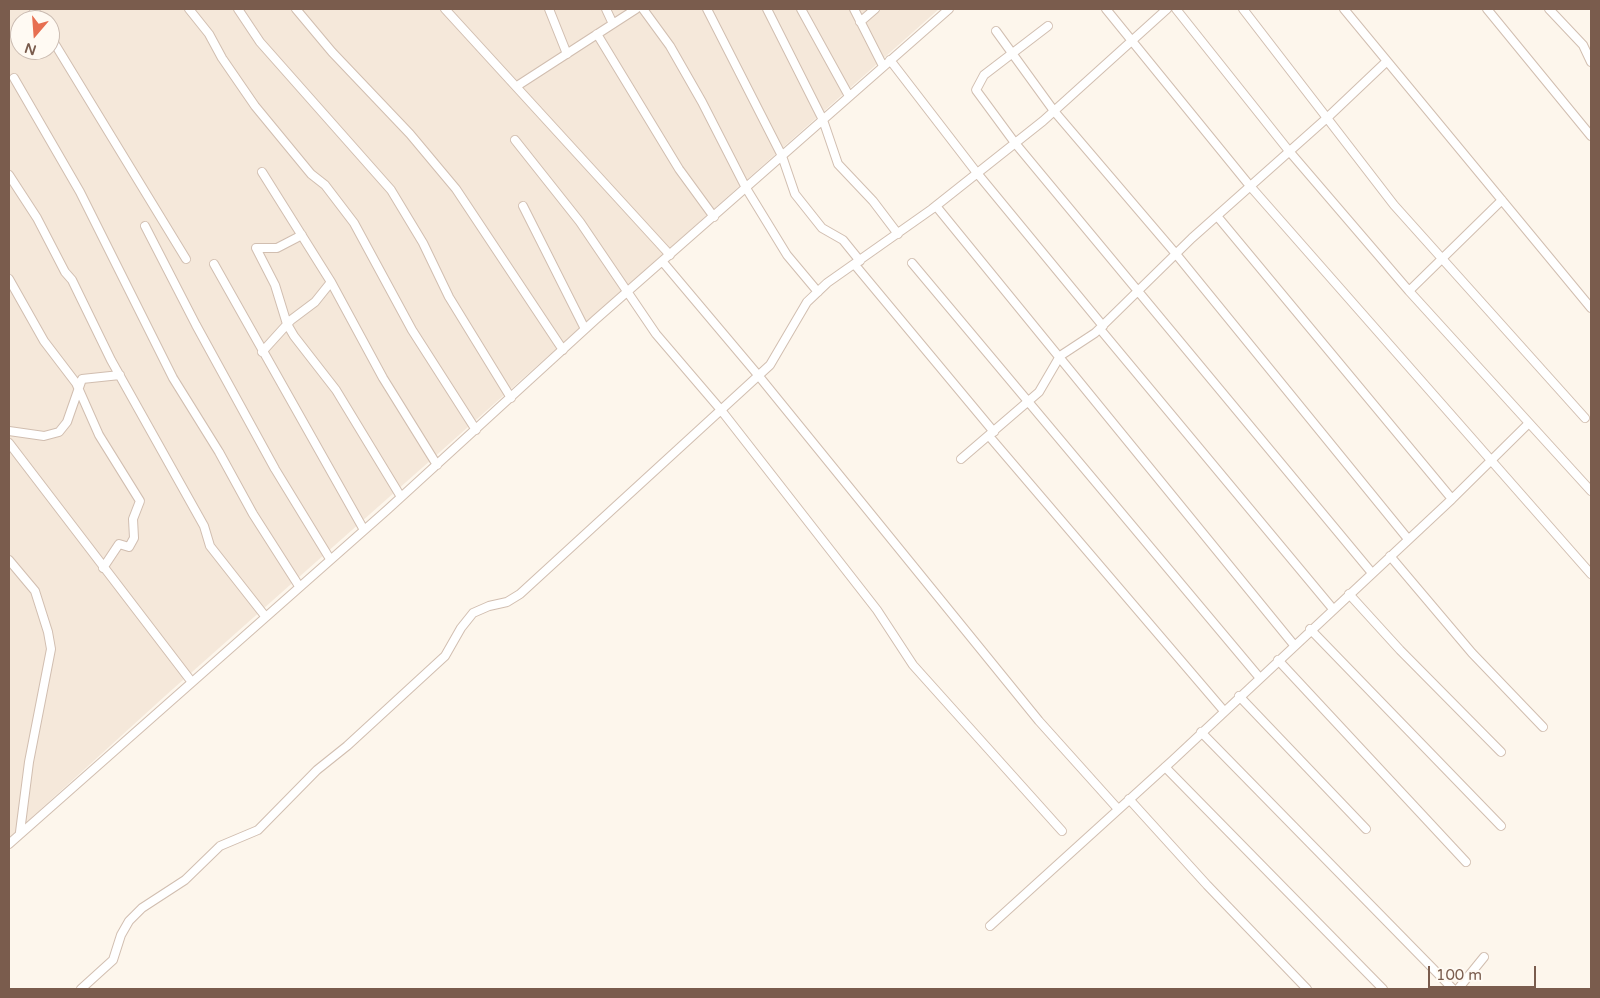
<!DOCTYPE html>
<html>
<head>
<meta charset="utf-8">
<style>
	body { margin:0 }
	#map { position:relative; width:1600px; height:998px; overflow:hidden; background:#fdf6ec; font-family:"Varela Round",sans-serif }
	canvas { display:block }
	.frame { position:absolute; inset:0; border:10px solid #7a5c4d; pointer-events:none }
	.north { position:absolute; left:10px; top:10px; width:50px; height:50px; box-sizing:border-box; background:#fffaf3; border:1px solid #cabbb1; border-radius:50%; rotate:198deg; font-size:14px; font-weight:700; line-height:20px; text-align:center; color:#7a5c4d }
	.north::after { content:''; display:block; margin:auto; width:18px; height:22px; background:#e76f51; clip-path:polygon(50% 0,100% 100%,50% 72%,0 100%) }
	.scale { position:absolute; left:1428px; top:966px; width:108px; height:22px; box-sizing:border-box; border:2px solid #7a5c4d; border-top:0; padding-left:6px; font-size:15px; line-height:18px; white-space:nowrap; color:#7a5c4d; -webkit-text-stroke:4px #fffaf3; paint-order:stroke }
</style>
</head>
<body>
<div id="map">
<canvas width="1600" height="998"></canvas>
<div class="frame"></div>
<div class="north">N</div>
<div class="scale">100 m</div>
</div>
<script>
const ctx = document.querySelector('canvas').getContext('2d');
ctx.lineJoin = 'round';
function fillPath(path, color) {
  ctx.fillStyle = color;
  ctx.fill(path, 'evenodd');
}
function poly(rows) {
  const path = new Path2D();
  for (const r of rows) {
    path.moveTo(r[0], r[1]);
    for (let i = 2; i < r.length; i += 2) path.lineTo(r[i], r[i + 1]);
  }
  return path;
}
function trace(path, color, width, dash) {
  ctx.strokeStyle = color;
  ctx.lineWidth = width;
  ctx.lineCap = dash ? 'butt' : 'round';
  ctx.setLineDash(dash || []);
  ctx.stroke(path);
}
fillPath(poly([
	[9,9,939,9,165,696,9,838],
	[20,20,50,20,50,50,20,50]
]), '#f5e8da');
const minor = poly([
	[34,9,40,20],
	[189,9,209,34,222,58,255,106,311,174,325,185,354,223,412,330,476,430],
	[238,9,260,42,391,190,423,243,449,297,511,398],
	[296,9,332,52,410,134,456,189,563,350],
	[445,9,670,255],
	[549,9,567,54],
	[606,9,613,24],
	[643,9,670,46,702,102,746,188,787,255,818,292],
	[707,9,782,156,795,194,822,228,843,240,860,261],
	[767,9,823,120,838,164,873,201,898,234],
	[801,9,849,96],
	[854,9,883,66],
	[1106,9,1250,186,1591,574],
	[1176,9,1289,151,1409,291,1591,491],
	[1243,9,1394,205,1585,418],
	[1344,9,1591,308],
	[1487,9,1591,136],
	[1549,9,1583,45,1591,62],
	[860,22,875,9],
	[1048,26,984,75,976,90,1015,143,1372,573],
	[996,31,1054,111,1176,254,1408,539],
	[597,34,679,169,714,217],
	[50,36,186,259],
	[890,60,977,173,1103,326],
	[14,78,80,192,173,378,219,452,253,514,299,586],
	[517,86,636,9],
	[515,140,580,222,656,334,721,410,877,610,913,665,1062,831],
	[262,172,331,282,383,378,437,465],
	[9,175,37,218,65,272,72,280,111,360,204,526,210,546,265,616],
	[523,206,585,329],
	[936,206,1294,645],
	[1217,216,1452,499],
	[145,226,196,325,275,469,330,559],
	[302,235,277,248,256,248,275,285,287,324,294,336,336,390,401,497],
	[662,261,758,375,1039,721,1118,809],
	[912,263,1259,677],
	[214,264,364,530],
	[855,265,994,432],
	[9,279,44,341,76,383,99,435,140,501,133,519,134,538,129,547,119,544,103,568],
	[1409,291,1502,200],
	[1100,329,1333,609],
	[262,352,291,320,315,302,331,282],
	[9,431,44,436,59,432,67,422,82,379,120,375],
	[989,436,1224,711],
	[9,443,191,681],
	[961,459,1039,392,1060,356,1095,333,1192,238,1328,117,1386,62],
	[1390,556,1472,653,1543,727],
	[9,560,35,591,48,632,51,649,29,762,20,832],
	[1349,594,1400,650,1501,752],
	[1310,629,1501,826],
	[1278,660,1466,862],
	[1239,696,1366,829],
	[1201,732,1453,989],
	[1165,767,1383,989],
	[1129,799,1207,885,1307,989],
	[9,844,387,510,595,320,949,9],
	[990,926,1173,760,1452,499,1529,423],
	[81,989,113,960,121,935,129,921,142,908,185,880,220,846,258,830,317,770,347,746,445,656,461,628,473,613,489,606,507,602,520,594,770,365,807,302,827,283,932,209,1043,121,1167,9],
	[1458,989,1484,957]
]);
trace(minor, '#d1beb0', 10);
trace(minor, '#fff', 8);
</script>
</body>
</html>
